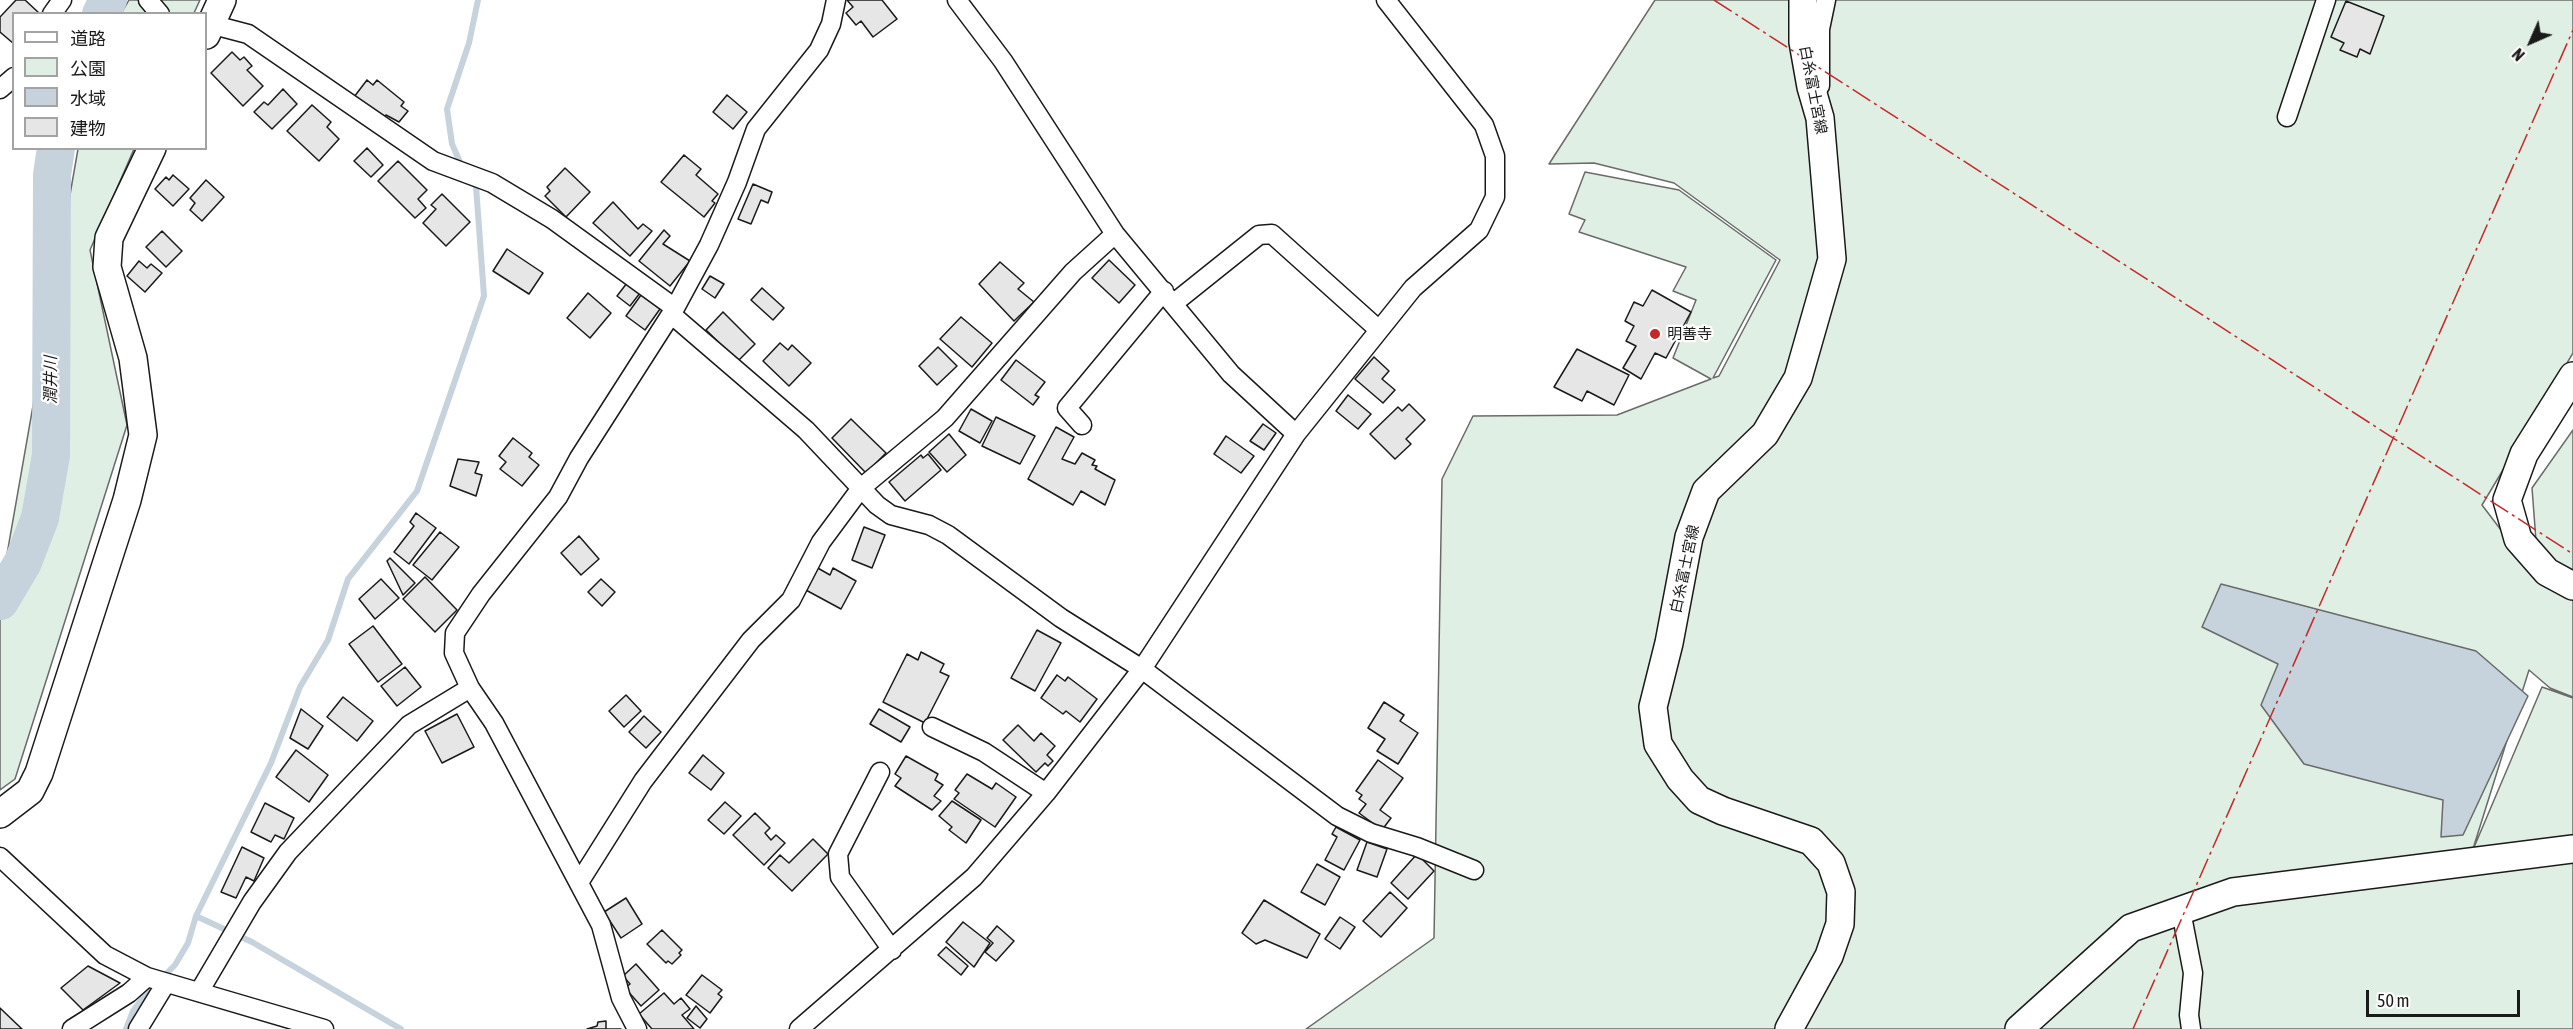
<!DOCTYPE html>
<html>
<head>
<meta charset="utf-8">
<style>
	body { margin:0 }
	#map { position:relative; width:2573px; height:1029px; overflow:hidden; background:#fff; font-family:"Asap Condensed","Noto Sans JP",sans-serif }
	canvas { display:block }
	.legend { position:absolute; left:12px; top:12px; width:195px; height:138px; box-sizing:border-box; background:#fff; border:2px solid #a3a3a3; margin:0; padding:8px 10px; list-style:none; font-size:18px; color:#1a1a1a }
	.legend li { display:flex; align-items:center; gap:12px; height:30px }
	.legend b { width:30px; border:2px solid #a3a3a3 }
	.north { position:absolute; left:2501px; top:12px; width:60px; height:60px; -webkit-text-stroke:4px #fff; paint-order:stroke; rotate:225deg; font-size:16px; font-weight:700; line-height:24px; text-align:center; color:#1a1a1a }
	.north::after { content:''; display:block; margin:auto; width:21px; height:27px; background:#1a1a1a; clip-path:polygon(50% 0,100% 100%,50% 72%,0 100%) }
	.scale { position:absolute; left:2366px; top:990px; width:154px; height:27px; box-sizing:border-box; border:3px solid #1a1a1a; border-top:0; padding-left:8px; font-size:18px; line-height:21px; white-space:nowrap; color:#1a1a1a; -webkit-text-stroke:4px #fff; paint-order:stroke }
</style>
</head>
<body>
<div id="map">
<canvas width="2573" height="1029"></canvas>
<ul class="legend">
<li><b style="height:8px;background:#fff"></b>道路</li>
<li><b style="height:16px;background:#e0efe3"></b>公園</li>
<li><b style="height:16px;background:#c6d2dc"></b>水域</li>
<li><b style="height:16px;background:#e6e6e6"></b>建物</li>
</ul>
<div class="north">N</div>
<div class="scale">50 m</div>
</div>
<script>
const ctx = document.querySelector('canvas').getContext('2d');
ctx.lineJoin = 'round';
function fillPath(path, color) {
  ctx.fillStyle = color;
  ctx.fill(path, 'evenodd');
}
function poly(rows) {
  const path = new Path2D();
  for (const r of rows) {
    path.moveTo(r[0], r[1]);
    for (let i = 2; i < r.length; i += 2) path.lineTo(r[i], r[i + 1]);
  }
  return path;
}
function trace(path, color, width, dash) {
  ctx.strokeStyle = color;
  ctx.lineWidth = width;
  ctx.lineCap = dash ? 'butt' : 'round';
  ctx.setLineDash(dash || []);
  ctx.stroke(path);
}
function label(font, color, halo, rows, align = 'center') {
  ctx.font = font + ' "Asap Condensed","Noto Sans JP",sans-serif';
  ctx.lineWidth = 4.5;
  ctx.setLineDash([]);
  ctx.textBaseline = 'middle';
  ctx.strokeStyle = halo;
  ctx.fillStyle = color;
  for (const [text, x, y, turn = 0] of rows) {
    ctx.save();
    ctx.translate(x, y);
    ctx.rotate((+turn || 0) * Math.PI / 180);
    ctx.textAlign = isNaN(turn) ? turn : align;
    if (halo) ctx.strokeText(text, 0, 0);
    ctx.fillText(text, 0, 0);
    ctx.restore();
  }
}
const green = poly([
	[129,0,200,0,194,13,121,14,129,0],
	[1655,0,2573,0,2573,353,2482,505,2539,580,2532,488,2573,430,2573,697,2550,688,2529,670,2472,852,2542,687,2573,698,2573,1029,1306,1029,1434,938,1442,479,1473,416,1617,415,1711,379,1673,358,1696,300,1673,291,1686,267,1579,232,1585,220,1569,214,1585,172,1679,190,1776,260,1713,378,1719,376,1780,260,1674,183,1594,163,1549,164,1655,0],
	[78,149,134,149,90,250,127,425,15,779,0,790,0,594,78,149]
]);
fillPath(green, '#e0efe3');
trace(green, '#6a6a6a', 1.5);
const water = poly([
	[2221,584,2476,651,2528,696,2463,835,2441,837,2443,800,2304,764,2261,705,2278,664,2202,627,2221,584]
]);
fillPath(water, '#c6d2dc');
trace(water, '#6a6a6a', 1.5);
trace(poly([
	[463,169,452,144,447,109,469,43,478,0],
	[196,916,252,942,401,1029],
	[126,1029,133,1011,145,995,175,965,188,943,196,916,271,763,300,687,328,640,348,579,417,491,484,296,476,186,472,182]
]), '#c6d2dc', 6);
trace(poly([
	[101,14,108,0],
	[0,601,23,562,40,518,51,455,52,175,56,148]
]), '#c6d2dc', 38);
const building = poly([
	[16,0,25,0,39,13,14,14,14,44,0,32,0,17,16,0],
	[847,0,882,0,897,19,873,37,861,21,856,25,846,13,853,7,847,0],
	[2346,1,2384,16,2370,54,2360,49,2357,57,2340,50,2344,43,2331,37,2346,1],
	[232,52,240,60,244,57,252,66,247,70,263,86,243,106,211,73,232,52],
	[367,80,373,85,377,80,404,102,401,106,408,111,399,122,386,115,382,119,354,97,367,80],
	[283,89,297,104,272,129,254,112,264,102,268,105,283,89],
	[727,95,747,112,733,129,713,112,727,95],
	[312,105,331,122,327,127,339,139,319,161,287,131,312,105],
	[367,148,383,165,371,177,354,161,367,148],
	[684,155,701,169,696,175,718,194,712,201,715,203,704,217,661,182,684,155],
	[398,161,427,190,418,199,426,208,415,218,378,181,398,161],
	[565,168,590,192,566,217,545,196,550,191,547,187,565,168],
	[173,175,189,189,173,206,155,189,166,177,169,180,173,175],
	[206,180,224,197,202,221,190,210,195,203,190,198,206,180],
	[753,184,772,192,768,203,761,200,751,224,738,219,753,184],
	[442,194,470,222,446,246,423,223,436,209,431,205,442,194],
	[613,202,638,229,643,224,652,231,630,256,593,223,613,202],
	[664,230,670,236,663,244,690,261,670,286,639,261,664,230],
	[162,231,182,251,166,267,146,247,162,231],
	[507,249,543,273,529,294,493,271,507,249],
	[1109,260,1135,285,1119,303,1092,278,1109,260],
	[139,261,147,268,151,264,162,273,145,292,127,276,139,261],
	[1000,262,1024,283,1018,289,1034,302,1014,321,979,284,1000,262],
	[710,276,724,284,715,298,702,289,710,276],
	[627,283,640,293,630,306,617,296,627,283],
	[762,288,784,308,773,320,751,300,762,288],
	[1652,290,1691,312,1666,358,1655,353,1641,379,1623,368,1636,346,1626,341,1634,326,1625,321,1634,302,1643,306,1652,290],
	[588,293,611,313,590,338,567,318,588,293],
	[641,295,660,309,645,330,626,316,641,295],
	[723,312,755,344,738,361,706,330,723,312],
	[961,317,992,343,972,367,940,339,961,317],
	[780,343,788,350,792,345,811,363,789,386,763,361,780,343],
	[938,347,957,366,937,385,919,366,938,347],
	[1577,349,1629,375,1614,405,1587,391,1582,401,1554,387,1577,349],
	[1374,357,1389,371,1382,379,1395,390,1383,403,1355,379,1374,357],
	[1016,360,1045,382,1035,395,1039,397,1033,405,1001,380,1016,360],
	[1348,395,1371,414,1358,429,1336,411,1348,395],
	[1409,404,1425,420,1406,439,1411,444,1395,459,1370,434,1398,407,1402,411,1409,404],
	[971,409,992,421,980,443,959,431,971,409],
	[996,417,1035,436,1020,464,982,446,996,417],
	[851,419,886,453,866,473,832,438,851,419],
	[1263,424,1276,433,1264,450,1250,441,1263,424],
	[1056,427,1074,437,1062,459,1075,464,1082,453,1095,460,1092,465,1097,466,1095,469,1115,480,1105,505,1081,491,1073,505,1028,479,1056,427],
	[949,434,966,455,947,472,929,452,949,434],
	[1226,436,1254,456,1241,473,1214,454,1226,436],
	[513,438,532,453,529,457,539,465,522,486,500,469,506,462,499,456,513,438],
	[928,454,941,470,905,501,889,482,921,455,923,458,928,454],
	[458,459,479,462,475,473,482,475,476,496,450,486,458,459],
	[416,513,436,528,409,564,394,552,414,526,410,522,416,513],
	[864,527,885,535,872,568,852,560,864,527],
	[440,532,459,547,432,580,413,565,440,532],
	[579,536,599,559,581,575,561,553,579,536],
	[390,558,415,583,403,595,387,561,390,558],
	[816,567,830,575,833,568,856,581,841,609,804,589,816,567],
	[425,577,457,610,435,632,403,599,425,577],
	[381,579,399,598,375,619,359,599,381,579],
	[601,579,615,592,602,606,588,592,601,579],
	[373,626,402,664,378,682,349,644,373,626],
	[1037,630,1061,643,1035,691,1011,678,1037,630],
	[921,652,944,664,940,672,949,676,925,723,883,702,907,654,918,660,921,652],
	[405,667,421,687,397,706,381,686,405,667],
	[1057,675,1065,681,1068,677,1097,699,1080,722,1066,711,1063,714,1041,698,1057,675],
	[626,695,641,711,624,727,609,711,626,695],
	[343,697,373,721,357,741,327,717,343,697],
	[1384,702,1404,715,1400,721,1418,733,1398,764,1377,751,1385,739,1368,728,1384,702],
	[301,709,323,726,308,749,290,738,301,709],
	[879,709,910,727,901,742,870,724,879,709],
	[457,714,474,747,442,763,425,731,457,714],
	[644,716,661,732,646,748,629,732,644,716],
	[1018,725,1034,741,1041,733,1055,746,1047,755,1053,761,1048,766,1045,763,1036,772,1003,740,1018,725],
	[296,750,328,775,309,802,276,777,296,750],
	[703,755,724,773,711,790,689,773,703,755],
	[906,756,938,774,935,780,943,785,934,796,941,801,932,810,895,786,901,778,895,774,906,756],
	[1378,760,1403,778,1380,810,1391,818,1382,830,1359,813,1366,804,1359,799,1362,795,1356,791,1378,760],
	[967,774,992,789,996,783,1016,797,995,827,954,799,959,793,955,790,967,774],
	[952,801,981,820,966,843,949,830,952,827,939,816,952,801],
	[725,802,741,816,724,834,708,820,725,802],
	[265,803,294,818,284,839,275,835,271,842,251,832,265,803],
	[755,813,770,828,765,833,771,840,776,835,785,843,764,865,733,835,755,813],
	[1336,827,1360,840,1344,870,1325,860,1337,837,1332,834,1336,827],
	[813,839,828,854,792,891,768,868,780,855,789,863,813,839],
	[1367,842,1387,849,1377,877,1357,870,1367,842],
	[242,847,264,858,254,881,246,877,236,898,221,892,242,847],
	[1417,854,1434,871,1408,899,1391,883,1417,854],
	[1317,864,1340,877,1325,905,1301,892,1317,864],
	[1390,892,1407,908,1381,937,1363,921,1390,892],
	[626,898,642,924,621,938,604,912,626,898],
	[1264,900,1320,934,1307,958,1265,940,1256,944,1242,933,1264,900],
	[1340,917,1355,927,1340,949,1325,939,1340,917],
	[963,922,990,943,974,967,946,942,963,922],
	[997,926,1014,941,996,961,985,952,993,943,987,938,997,926],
	[662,930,682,950,679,953,681,955,672,964,668,961,666,963,647,944,662,930],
	[946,947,968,966,961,975,938,955,946,947],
	[636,964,659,990,641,1006,625,988,630,984,623,976,636,964],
	[88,966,120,983,83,1010,61,988,88,966],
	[702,975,722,990,718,994,722,997,710,1013,686,995,702,975],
	[664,993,674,1004,681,998,690,1009,682,1015,694,1029,652,1029,639,1014,664,993],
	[696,1006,707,1019,700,1028,687,1018,696,1006],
	[0,1008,22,1029,0,1029,0,1008],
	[606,1021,606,1029,621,1029,587,1029,597,1026,598,1022,606,1021]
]);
fillPath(building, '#e6e6e6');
trace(building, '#1a1a1a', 1.5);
const street = poly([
	[148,0,160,14],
	[957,0,1003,61,1115,234,1231,374,1296,434],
	[52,14,62,0],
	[206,23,248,34,433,161,492,183,552,219,675,308],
	[1820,86,1820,29,1826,0],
	[0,89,14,77],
	[2287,117,2326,0],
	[1174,303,1259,235,1272,234,1379,330],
	[671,314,806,430,877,505,891,515,929,525,948,535,1061,618,1142,669,1337,816,1371,833,1417,847,1474,870],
	[1082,425,1067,408,1164,291],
	[932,727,984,752,1046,793],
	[880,772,838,854,840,877,892,950],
	[0,857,105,955,147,977,324,1029],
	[580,881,643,781,751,640,791,600,821,542,861,488,945,418,1073,272,1115,234],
	[2181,911,2193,973,2189,1015,2191,1029],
	[199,992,252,902,288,852,409,725,470,688],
	[72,1029,129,993,147,977],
	[138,1029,166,983],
	[637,1029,621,998,601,925,494,723,470,688,454,653,455,633,481,594,558,497,579,458,675,308,709,245,737,182,756,129,819,50,831,24,836,0],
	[799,1029,974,877,1046,793,1142,669,1296,434,1413,288,1479,230,1495,197,1495,156,1484,125,1386,0]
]);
const secondary = poly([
	[206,35,222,0],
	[2573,376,2524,454,2507,500,2518,539,2547,572,2573,586],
	[0,814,30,791,39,773,127,500,143,435,133,358,107,267,109,238,152,148],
	[1789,1029,1829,956,1840,924,1841,892,1831,863,1811,841,1723,811,1699,800,1680,779,1658,744,1653,707,1669,643,1689,537,1706,491,1765,434,1798,378,1832,259,1820,118,1811,87,1803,42,1803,0],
	[2019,1029,2131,928,2233,892,2573,849]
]);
trace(street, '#1a1a1a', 21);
trace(secondary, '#1a1a1a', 30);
trace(street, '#fff', 18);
trace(secondary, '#fff', 27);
trace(poly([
	[1714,0,2573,554],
	[2133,1029,2573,30]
]), '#c62828', 1.5, [21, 4.5, 3, 4.5]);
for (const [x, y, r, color] of [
	[1655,334,6,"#c62828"]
]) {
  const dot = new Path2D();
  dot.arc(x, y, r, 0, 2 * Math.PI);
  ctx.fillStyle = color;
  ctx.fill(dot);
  trace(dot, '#fff', 2);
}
label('15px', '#1a1a1a', '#fff', [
	["白糸富士宮線",1813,90,79],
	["白糸富士宮線",1685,569,-78]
]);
label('15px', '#1a1a1a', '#fff', [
	["明善寺",1667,334]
], 'left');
label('italic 16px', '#1a1a1a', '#fff', [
	["潤井川",51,380,-90]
]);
</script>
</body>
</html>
